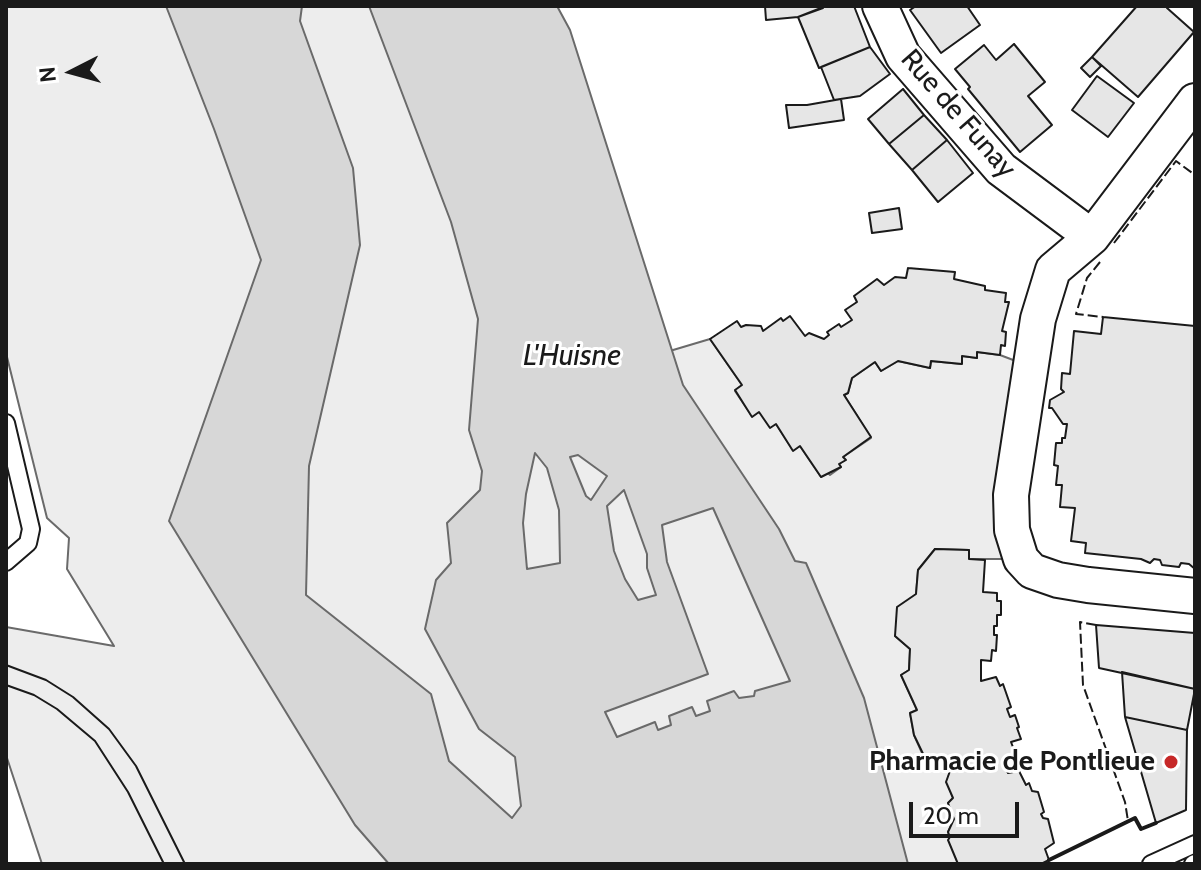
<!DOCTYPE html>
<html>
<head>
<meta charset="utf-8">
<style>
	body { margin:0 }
	#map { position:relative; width:1201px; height:870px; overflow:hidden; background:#fff; font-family:Cabin,sans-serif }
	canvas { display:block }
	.frame { position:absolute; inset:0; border:8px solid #1a1a1a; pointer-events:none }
	.north { position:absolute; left:32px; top:32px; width:80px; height:80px; -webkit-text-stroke:6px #fff; paint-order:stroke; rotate:264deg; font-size:22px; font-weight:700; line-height:32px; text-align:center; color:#1a1a1a }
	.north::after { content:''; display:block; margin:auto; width:28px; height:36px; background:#1a1a1a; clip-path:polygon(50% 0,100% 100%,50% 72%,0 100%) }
	.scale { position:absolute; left:909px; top:802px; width:110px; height:36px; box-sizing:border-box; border:4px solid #1a1a1a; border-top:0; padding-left:10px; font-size:24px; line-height:28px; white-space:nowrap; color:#1a1a1a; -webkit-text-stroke:6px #fff; paint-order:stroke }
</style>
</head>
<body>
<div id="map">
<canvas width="1201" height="870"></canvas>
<div class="frame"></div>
<div class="north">N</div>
<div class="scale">20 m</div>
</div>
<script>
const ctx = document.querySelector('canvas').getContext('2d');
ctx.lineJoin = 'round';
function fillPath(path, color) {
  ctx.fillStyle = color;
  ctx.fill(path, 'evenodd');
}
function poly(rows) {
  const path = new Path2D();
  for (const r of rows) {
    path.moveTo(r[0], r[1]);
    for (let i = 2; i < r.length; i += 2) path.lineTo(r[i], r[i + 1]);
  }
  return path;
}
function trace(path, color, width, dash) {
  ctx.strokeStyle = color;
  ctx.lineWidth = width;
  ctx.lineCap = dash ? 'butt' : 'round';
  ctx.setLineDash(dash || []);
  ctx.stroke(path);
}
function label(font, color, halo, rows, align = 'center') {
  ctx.font = font + ' Cabin,sans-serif';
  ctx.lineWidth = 6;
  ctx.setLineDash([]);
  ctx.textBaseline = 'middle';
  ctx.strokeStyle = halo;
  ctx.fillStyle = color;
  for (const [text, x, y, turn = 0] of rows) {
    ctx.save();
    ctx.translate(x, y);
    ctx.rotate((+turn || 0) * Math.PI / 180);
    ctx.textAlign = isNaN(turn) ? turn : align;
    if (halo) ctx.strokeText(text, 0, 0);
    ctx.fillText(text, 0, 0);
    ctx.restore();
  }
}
const green = poly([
	[6,6,447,6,559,384,710,339,742,385,735,391,752,416,759,412,776,424,793,450,800,446,821,477,828,473,830,475,841,467,839,464,845,460,843,457,871,438,844,395,848,393,852,378,875,362,881,371,898,361,930,368,931,361,961,364,962,356,977,358,977,352,1000,355,1029,366,1021,559,969,559,969,550,935,549,918,570,916,594,895,636,910,649,909,670,901,675,917,710,910,713,914,735,926,762,941,756,950,771,947,782,953,798,948,803,954,819,948,832,958,864,42,864,6,755,6,627,114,646,67,569,69,538,47,518,6,353,6,6]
]);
fillPath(green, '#ededed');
trace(green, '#6a6a6a', 2);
const water = poly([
	[166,6,302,6,300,21,353,168,360,245,309,466,306,595,431,694,449,761,512,818,521,806,515,757,479,729,425,629,436,580,451,563,447,523,480,490,482,471,469,430,478,319,451,222,369,6,557,6,570,30,683,385,779,529,795,561,806,563,864,698,908,864,389,864,355,825,169,521,261,260,214,129,166,6],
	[535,453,547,468,559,510,560,563,527,569,523,523,526,494,535,453],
	[578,455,607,476,591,500,586,496,570,457,578,455],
	[624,490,647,554,647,568,656,595,638,600,625,579,614,551,607,506,624,490],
	[713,508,790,681,755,691,754,696,739,698,734,691,707,701,710,711,696,716,692,707,669,716,671,725,658,730,655,722,617,737,605,712,708,674,667,562,662,525,713,508]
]);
fillPath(water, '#d7d7d7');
trace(water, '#6a6a6a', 2);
const building = poly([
	[765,6,822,6,823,8,798,17,766,20,765,6],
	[826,6,854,6,870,47,819,68,798,17,826,6],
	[916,6,967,6,980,25,941,53,910,10,916,6],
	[1137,6,1168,6,1167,8,1194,32,1138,97,1092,57,1137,6],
	[1014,44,1045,82,1028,96,1052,125,1020,152,968,89,970,87,955,69,984,45,996,60,1014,44],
	[870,47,890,74,860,96,834,100,821,67,870,47],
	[1092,57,1101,66,1090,77,1081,68,1092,57],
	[1097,76,1134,103,1108,137,1072,110,1097,76],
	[903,89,924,115,889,144,868,119,903,89],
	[841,99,844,120,789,128,786,105,807,105,841,99],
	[924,115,947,140,912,170,889,144,924,115],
	[947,140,973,173,938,202,912,170,947,140],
	[899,208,902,229,872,233,869,213,899,208],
	[908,268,955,272,954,279,985,286,985,290,1006,293,1005,302,1009,302,1002,331,1006,332,1005,346,1001,345,1000,355,977,352,977,358,962,356,962,364,931,361,930,368,898,361,881,371,875,362,852,378,848,393,844,395,871,437,843,457,846,460,839,464,841,467,821,477,800,446,793,451,776,424,770,428,759,412,752,417,735,390,742,385,710,339,737,321,741,327,746,325,761,326,763,331,781,318,783,321,790,316,805,336,809,333,824,339,829,335,827,332,839,324,841,327,852,320,845,310,857,302,854,296,877,279,884,285,895,277,906,278,908,268],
	[1103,317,1195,326,1195,569,1189,564,1181,563,1179,567,1162,565,1160,560,1154,559,1150,563,1141,559,1085,553,1086,543,1071,541,1075,508,1060,507,1062,485,1056,485,1058,466,1054,465,1056,443,1062,443,1062,438,1065,438,1067,424,1063,424,1052,408,1049,408,1050,400,1064,392,1061,389,1062,373,1070,374,1074,331,1101,334,1103,317],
	[935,549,969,550,969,559,985,560,983,592,997,593,997,601,1001,601,1001,615,997,615,997,626,994,626,994,635,997,635,996,651,992,650,991,661,981,660,981,681,996,677,1000,686,1003,684,1011,707,1007,709,1010,717,1015,715,1019,727,1017,728,1021,739,1011,742,1016,755,1003,762,1008,773,1019,771,1026,785,1029,783,1032,791,1038,792,1044,812,1041,814,1043,818,1048,819,1054,843,1045,849,1049,860,1041,864,958,864,948,840,950,837,948,832,954,819,948,803,953,798,946,782,950,771,941,756,927,762,914,735,910,713,917,710,901,675,909,670,910,649,895,636,897,607,916,594,918,570,935,549],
	[1096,625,1195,633,1195,689,1099,668,1096,625],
	[1122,672,1195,689,1187,730,1125,717,1122,672],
	[1125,717,1187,730,1186,810,1156,823,1125,717]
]);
fillPath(building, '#e6e6e6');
trace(building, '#1a1a1a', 2);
const lane = poly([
	[6,423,31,529,28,543,6,562],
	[1151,864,1195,844],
	[1193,864,1195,863]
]);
const street = poly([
	[880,6,903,56,1001,169,1092,237],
	[1195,101,1092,237,1053,270,1038,319,1011,495,1012,530,1021,559,1032,571,1058,580,1088,585,1195,596]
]);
trace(lane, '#1a1a1a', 20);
trace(street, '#1a1a1a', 38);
trace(lane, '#fff', 16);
trace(street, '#fff', 34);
trace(poly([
	[6,665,46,680,73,697,109,729,136,766,185,864],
	[6,685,34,695,57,709,95,741,128,792,164,864]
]), '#1a1a1a', 2);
trace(poly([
	[1114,243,1176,161,1195,175],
	[1100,262,1087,278,1076,314,1103,317],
	[6,510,6,512],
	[1096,625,1080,622,1083,685,1125,802,1128,821]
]), '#1a1a1a', 2, [10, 4]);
trace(poly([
	[1049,860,1135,818,1141,829,1156,823]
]), '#1a1a1a', 4);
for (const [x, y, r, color] of [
	[1171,762,8,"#c62828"]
]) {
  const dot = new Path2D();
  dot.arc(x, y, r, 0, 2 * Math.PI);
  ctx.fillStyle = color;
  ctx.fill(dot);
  trace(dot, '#fff', 3);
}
label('28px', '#1a1a1a', '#fff', [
	["Rue de Funay",958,114,49]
]);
label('bold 28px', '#1a1a1a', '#fff', [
	["Pharmacie de Pontlieue",1155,762]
], 'right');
label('italic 30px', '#1a1a1a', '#fff', [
	["L'Huisne",572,356]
]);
</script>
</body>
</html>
